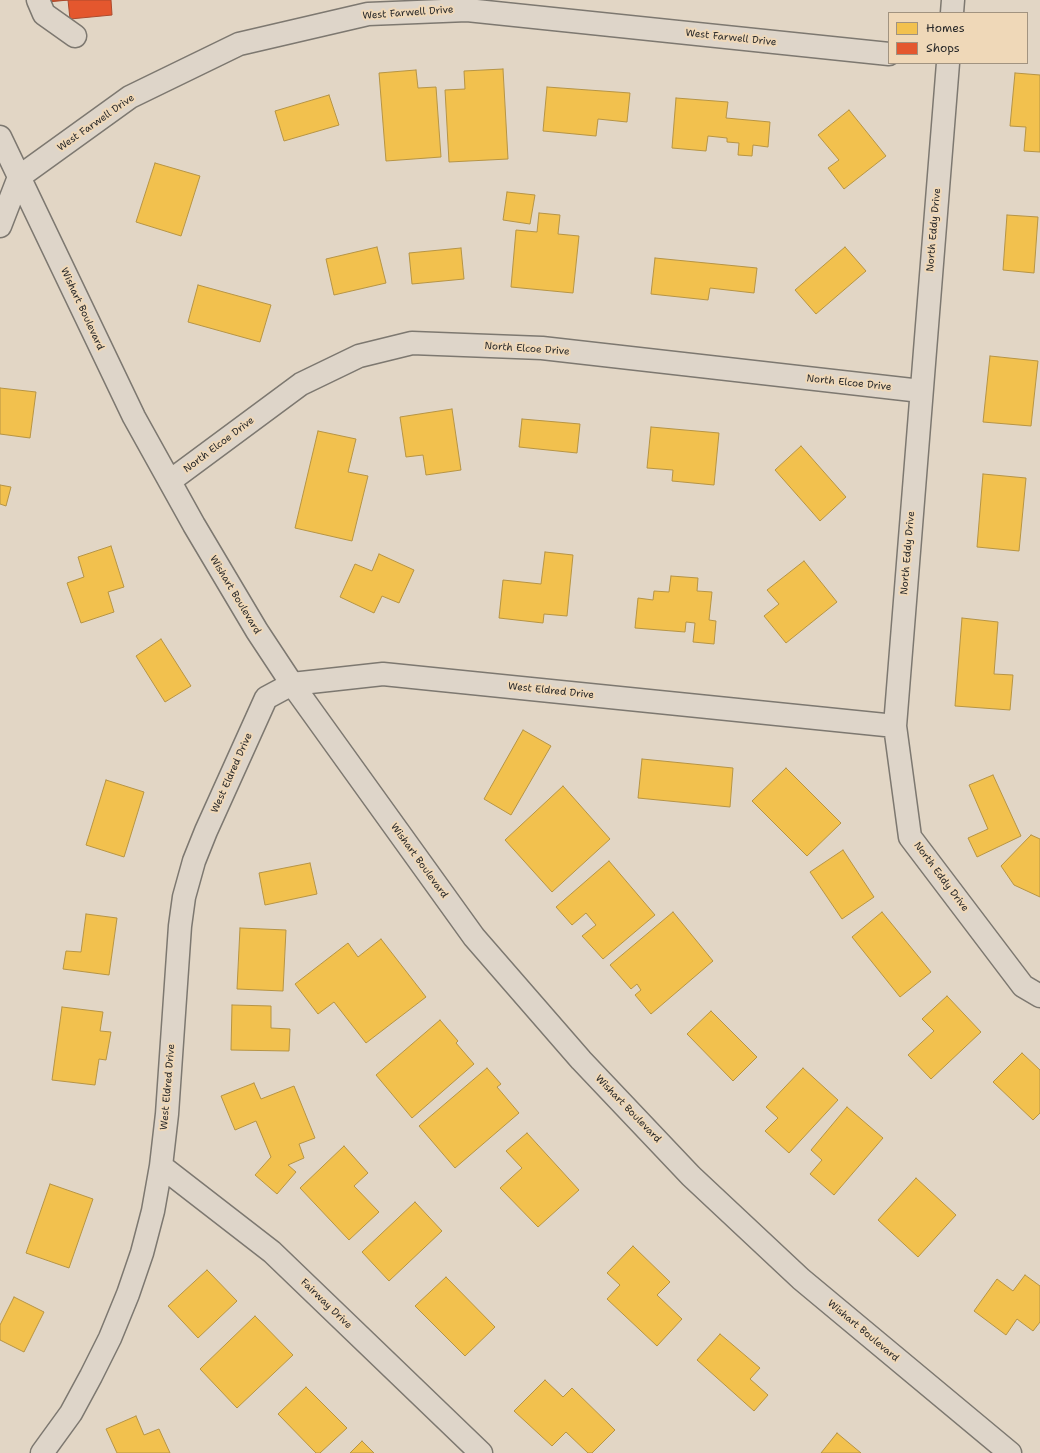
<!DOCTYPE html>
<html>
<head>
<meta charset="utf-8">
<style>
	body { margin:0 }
	#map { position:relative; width:1040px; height:1453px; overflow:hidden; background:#e2d6c5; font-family:"Shantell Sans",sans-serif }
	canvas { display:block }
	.legend { position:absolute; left:888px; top:12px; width:140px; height:52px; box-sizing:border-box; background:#efd8b8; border:1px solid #a19380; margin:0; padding:5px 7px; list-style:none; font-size:12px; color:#2b2b2b }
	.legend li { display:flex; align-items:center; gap:8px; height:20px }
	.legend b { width:20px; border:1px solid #a19380 }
</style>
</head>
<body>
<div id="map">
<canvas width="1040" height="1453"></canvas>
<ul class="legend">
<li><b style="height:11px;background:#f2c14e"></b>Homes</li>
<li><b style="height:11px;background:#e4572e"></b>Shops</li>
</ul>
</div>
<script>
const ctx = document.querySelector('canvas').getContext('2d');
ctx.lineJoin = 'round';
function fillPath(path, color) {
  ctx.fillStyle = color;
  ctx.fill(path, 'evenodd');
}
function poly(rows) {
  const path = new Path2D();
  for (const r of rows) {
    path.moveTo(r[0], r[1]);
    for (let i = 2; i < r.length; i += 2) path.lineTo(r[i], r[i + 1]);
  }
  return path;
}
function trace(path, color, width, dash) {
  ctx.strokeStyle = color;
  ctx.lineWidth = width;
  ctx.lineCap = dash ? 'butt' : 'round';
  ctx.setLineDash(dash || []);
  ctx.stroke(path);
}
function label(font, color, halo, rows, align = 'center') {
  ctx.font = font + ' "Shantell Sans",sans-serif';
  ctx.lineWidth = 4;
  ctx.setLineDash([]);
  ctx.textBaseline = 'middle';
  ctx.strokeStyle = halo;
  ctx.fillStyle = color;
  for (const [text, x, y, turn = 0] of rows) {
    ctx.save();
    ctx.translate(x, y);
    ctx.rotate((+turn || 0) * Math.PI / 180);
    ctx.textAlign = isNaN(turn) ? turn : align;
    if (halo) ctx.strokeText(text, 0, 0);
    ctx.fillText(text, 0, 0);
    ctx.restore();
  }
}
const homes = poly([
	[503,69,508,159,449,162,445,90,465,89,464,71,503,69],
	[416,70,418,88,436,87,441,157,386,161,379,73,416,70],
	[1015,73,1040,75,1040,152,1024,151,1026,127,1010,126,1015,73],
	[547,87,630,93,627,122,598,119,596,136,543,131,547,87],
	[329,95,339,125,284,141,275,111,329,95],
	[676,98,728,102,726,118,770,122,768,147,753,145,752,156,738,155,739,143,727,142,727,138,708,136,706,151,672,148,676,98],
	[849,110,886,156,844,189,828,168,839,160,818,135,849,110],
	[155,163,200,176,181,236,136,222,155,163],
	[507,192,535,195,530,224,503,220,507,192],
	[539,213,560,215,558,234,579,236,573,293,511,287,516,230,537,232,539,213],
	[1007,215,1038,217,1034,273,1003,270,1007,215],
	[377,247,386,283,334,295,326,259,377,247],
	[845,247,866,271,816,314,795,290,845,247],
	[461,248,464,279,412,284,409,253,461,248],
	[655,258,757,268,754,293,710,288,708,300,651,294,655,258],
	[198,285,271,305,260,342,188,322,198,285],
	[990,356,1038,361,1031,426,983,422,990,356],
	[0,388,36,392,30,438,0,434,0,388],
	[452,409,461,470,426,475,423,455,406,457,400,417,452,409],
	[522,419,580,424,577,453,519,447,522,419],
	[651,427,719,433,714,485,672,481,673,470,647,468,651,427],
	[318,431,356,439,348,472,368,476,352,541,295,528,318,431],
	[801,446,846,497,820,521,775,470,801,446],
	[983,474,1026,478,1019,551,977,547,983,474],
	[0,485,11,487,6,506,0,504,0,485],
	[111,546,124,587,108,592,114,612,81,623,67,583,84,577,78,557,111,546],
	[545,552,573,555,567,616,544,614,543,623,499,618,503,580,541,584,545,552],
	[379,554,414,570,399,603,382,596,374,613,340,597,355,564,372,571,379,554],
	[804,561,837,602,786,643,764,616,779,604,767,590,804,561],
	[671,576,698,578,697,591,712,592,709,620,716,621,714,644,693,642,695,623,686,622,685,632,635,628,638,598,653,600,654,591,669,592,671,576],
	[962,618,998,622,994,674,1013,675,1010,710,955,706,962,618],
	[161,639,191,686,165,702,136,656,161,639],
	[523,730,551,746,511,815,484,799,523,730],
	[642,759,733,768,730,807,638,798,642,759],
	[786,768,841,823,807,856,752,801,786,768],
	[993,775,1021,836,977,857,968,838,988,829,969,785,993,775],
	[106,780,144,792,124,857,86,845,106,780],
	[563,786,610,839,552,892,505,840,563,786],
	[1031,835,1040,839,1040,897,1014,885,1001,866,1031,835],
	[843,850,874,897,842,919,810,872,843,850],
	[609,861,655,915,603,959,582,936,596,925,586,913,572,925,556,907,609,861],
	[310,863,317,894,265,905,259,873,310,863],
	[673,912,713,961,651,1014,635,995,641,990,637,984,631,989,610,965,673,912],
	[882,912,931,972,900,997,852,937,882,912],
	[86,914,117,918,109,975,63,969,66,951,81,952,86,914],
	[240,928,286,930,283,991,237,989,240,928],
	[381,939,426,997,366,1043,334,1002,318,1014,295,984,348,943,358,957,381,939],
	[947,996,981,1032,931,1079,908,1055,934,1031,922,1019,947,996],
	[232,1005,271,1006,271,1028,290,1029,289,1051,231,1050,232,1005],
	[62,1007,103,1012,100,1031,111,1032,106,1060,99,1059,95,1085,52,1080,62,1007],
	[711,1011,757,1057,733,1081,687,1034,711,1011],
	[440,1020,458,1041,456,1043,474,1064,412,1118,376,1075,440,1020],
	[1022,1053,1040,1070,1040,1113,1033,1120,993,1082,1022,1053],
	[487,1068,501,1084,497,1087,519,1113,455,1168,419,1126,487,1068],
	[803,1068,838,1100,789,1153,765,1131,778,1118,766,1107,803,1068],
	[254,1083,261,1099,294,1086,315,1138,299,1144,304,1158,288,1165,296,1172,277,1194,255,1175,271,1157,256,1121,235,1130,221,1096,254,1083],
	[847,1107,883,1138,834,1195,810,1174,822,1160,811,1150,847,1107],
	[527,1133,579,1190,538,1227,500,1188,522,1168,506,1151,527,1133],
	[344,1146,368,1173,354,1186,379,1212,349,1240,300,1188,344,1146],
	[916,1178,956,1215,918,1257,878,1220,916,1178],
	[50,1184,93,1199,69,1268,26,1253,50,1184],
	[415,1202,442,1231,389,1281,362,1252,415,1202],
	[633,1246,670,1282,657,1295,682,1319,657,1346,607,1299,620,1285,607,1273,633,1246],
	[207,1270,237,1301,198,1338,168,1306,207,1270],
	[1025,1275,1040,1286,1040,1322,1033,1331,1017,1319,1006,1335,974,1311,997,1279,1013,1291,1025,1275],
	[446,1277,495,1327,465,1356,415,1306,446,1277],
	[14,1297,44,1312,24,1352,0,1340,0,1325,14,1297],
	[255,1316,293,1355,237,1408,200,1369,255,1316],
	[720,1334,760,1368,750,1379,768,1395,754,1411,697,1360,720,1334],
	[545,1380,563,1397,572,1388,615,1430,592,1453,588,1453,566,1432,552,1446,514,1411,545,1380],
	[306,1387,347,1428,320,1453,316,1453,278,1414,306,1387],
	[136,1416,144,1435,159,1429,170,1453,117,1453,106,1429,136,1416],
	[837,1433,861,1453,821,1453,837,1433],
	[362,1441,374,1453,350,1453,362,1441]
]);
fillPath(homes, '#f2c14e');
trace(homes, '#b69444', 1);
const shops = poly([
	[47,0,111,0,112,15,70,19,68,0,48,2,47,0]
]);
fillPath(shops, '#e4572e');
trace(shops, '#ac4a2d', 1);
const minor = poly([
	[38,0,44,14,75,36],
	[952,13,953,0],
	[948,63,895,726,910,837,1023,986,1040,996],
	[0,137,134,417,194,525,257,631,292,684,474,937,581,1060,691,1176,801,1279,1010,1453],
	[0,226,19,177,130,97,239,44,368,14,467,10,889,54],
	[170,481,301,384,359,356,412,343,542,348,921,391],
	[161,1166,272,1252,481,1453],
	[42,1453,71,1413,91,1376,110,1338,128,1294,142,1253,153,1211,161,1166,167,1114,180,926,184,897,194,861,206,831,266,698,292,684,383,674,895,726]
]);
trace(minor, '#7d7870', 25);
trace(minor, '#ded5c9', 22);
label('10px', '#2b2b2b', '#efd8b8', [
	["West Farwell Drive",408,13,-4],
	["West Farwell Drive",731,38,6],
	["West Farwell Drive",96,123,-35],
	["North Eddy Drive",934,230,-85],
	["Wishart Boulevard",82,309,65],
	["North Elcoe Drive",527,349,4],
	["North Elcoe Drive",849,383,6],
	["North Elcoe Drive",219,445,-37],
	["North Eddy Drive",908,553,-85],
	["Wishart Boulevard",235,595,59],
	["West Eldred Drive",551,691,6],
	["West Eldred Drive",232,773,-66],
	["Wishart Boulevard",419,861,54],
	["North Eddy Drive",941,877,53],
	["West Eldred Drive",168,1087,-85],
	["Wishart Boulevard",628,1109,46],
	["Fairway Drive",326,1304,44],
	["Wishart Boulevard",863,1331,40]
]);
</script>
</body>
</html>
